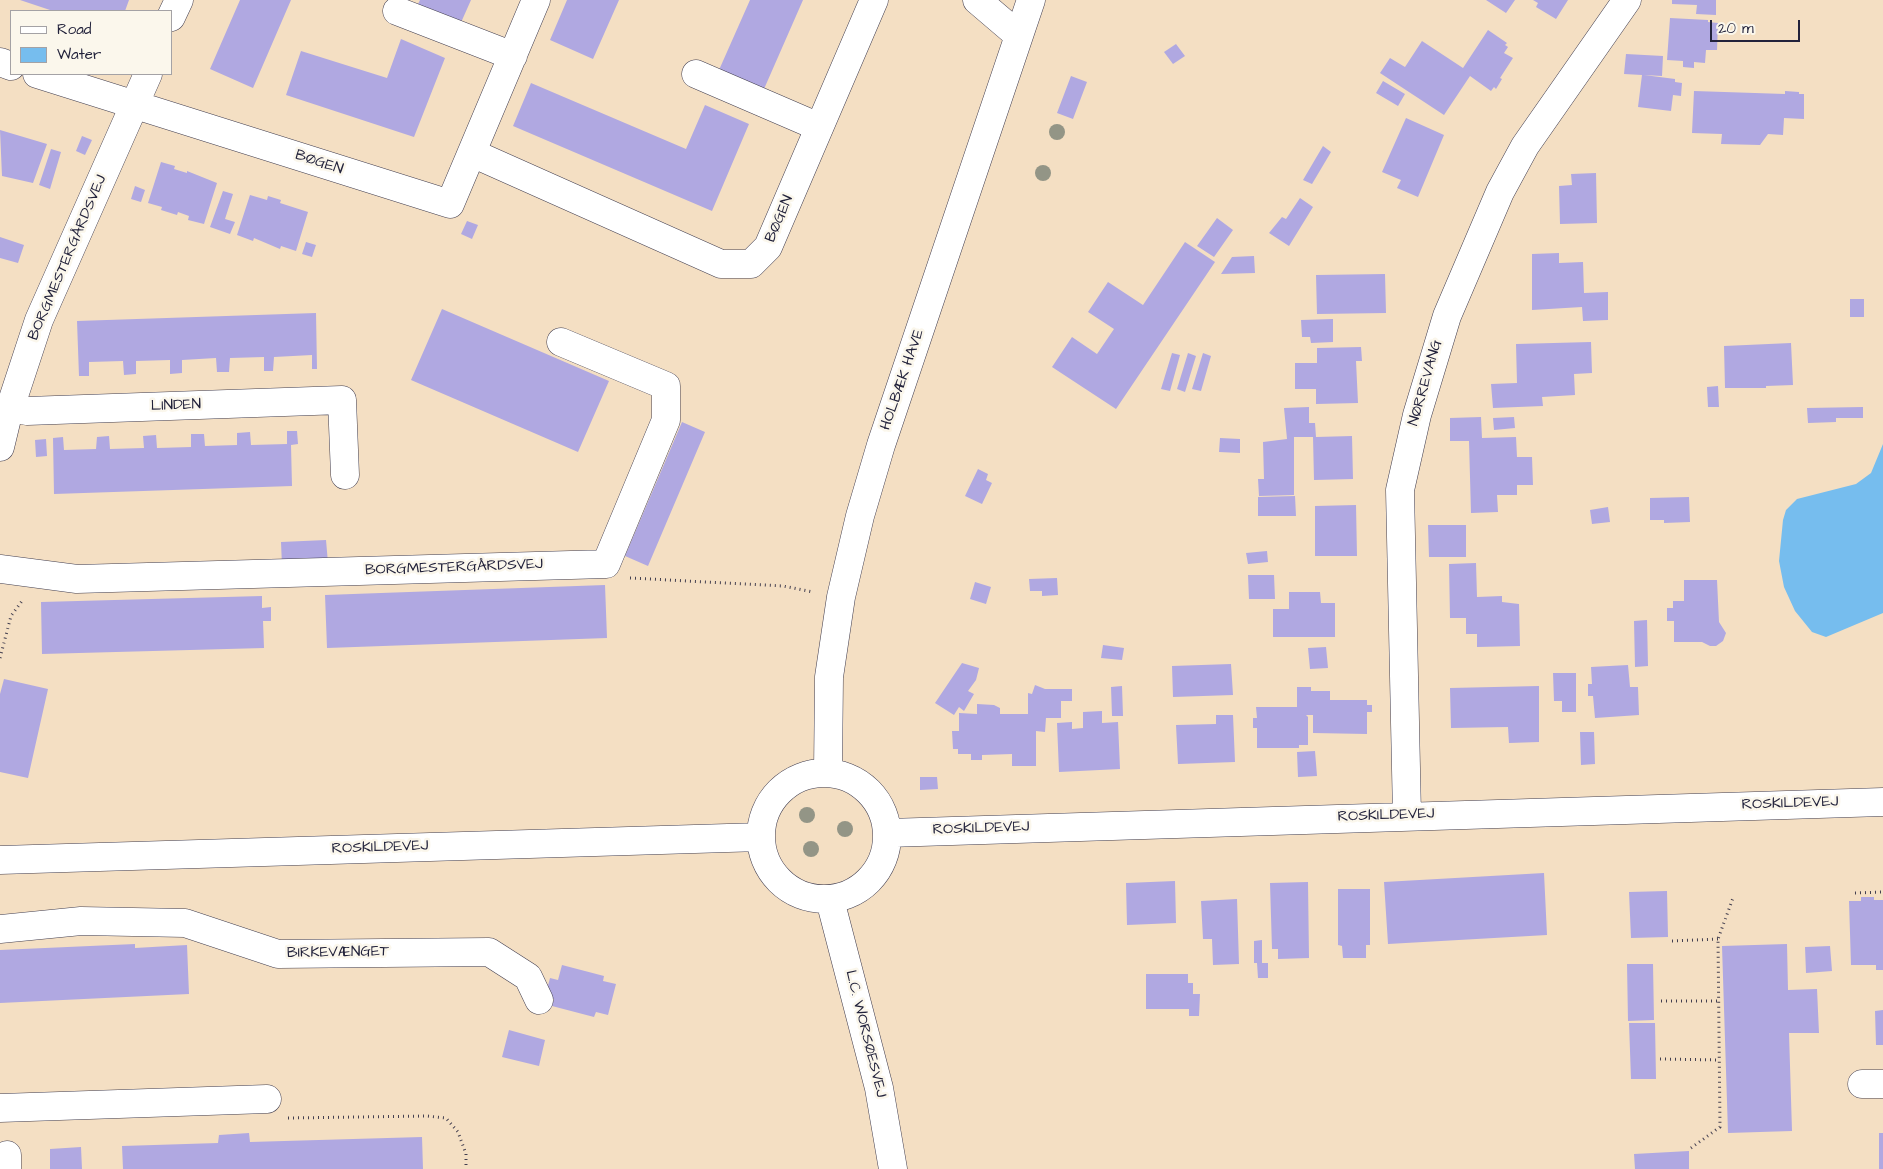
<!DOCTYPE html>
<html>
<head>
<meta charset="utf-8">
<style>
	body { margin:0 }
	#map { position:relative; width:1883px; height:1169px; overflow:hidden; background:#f4dfc3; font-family:"Architects Daughter",sans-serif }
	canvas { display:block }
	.legend { position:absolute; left:10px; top:10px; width:162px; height:65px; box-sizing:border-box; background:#fbf7ec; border:1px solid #a4a2a5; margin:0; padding:6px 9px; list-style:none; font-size:15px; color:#22223b }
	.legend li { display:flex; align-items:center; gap:10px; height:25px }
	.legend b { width:25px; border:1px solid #a4a2a5 }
	.scale { position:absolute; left:1710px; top:20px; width:90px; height:22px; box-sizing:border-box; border:2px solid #22223b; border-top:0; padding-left:6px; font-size:15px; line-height:18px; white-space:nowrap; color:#22223b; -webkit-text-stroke:4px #fbf7ec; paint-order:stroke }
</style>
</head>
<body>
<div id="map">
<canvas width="1883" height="1169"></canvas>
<ul class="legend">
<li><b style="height:6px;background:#fff"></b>Road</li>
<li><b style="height:14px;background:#76bdee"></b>Water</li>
</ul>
<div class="scale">20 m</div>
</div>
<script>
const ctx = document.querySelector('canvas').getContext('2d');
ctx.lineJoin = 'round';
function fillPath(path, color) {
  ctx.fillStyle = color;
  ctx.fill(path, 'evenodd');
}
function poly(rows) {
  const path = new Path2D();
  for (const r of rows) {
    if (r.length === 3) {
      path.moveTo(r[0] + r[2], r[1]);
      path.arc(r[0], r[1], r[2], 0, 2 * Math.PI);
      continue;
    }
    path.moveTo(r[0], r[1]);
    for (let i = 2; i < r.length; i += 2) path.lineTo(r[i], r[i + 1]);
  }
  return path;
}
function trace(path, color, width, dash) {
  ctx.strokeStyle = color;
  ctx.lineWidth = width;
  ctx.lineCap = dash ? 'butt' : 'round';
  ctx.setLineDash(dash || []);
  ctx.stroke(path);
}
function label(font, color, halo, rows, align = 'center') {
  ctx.font = font + ' "Architects Daughter",sans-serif';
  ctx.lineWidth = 5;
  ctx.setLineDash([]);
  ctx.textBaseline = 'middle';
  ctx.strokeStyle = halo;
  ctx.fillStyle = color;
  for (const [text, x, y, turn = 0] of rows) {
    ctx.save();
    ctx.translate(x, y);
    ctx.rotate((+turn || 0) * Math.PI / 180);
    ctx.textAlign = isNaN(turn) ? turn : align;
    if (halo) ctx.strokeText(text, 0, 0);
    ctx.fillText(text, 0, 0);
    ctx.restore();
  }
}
fillPath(poly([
	[1883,444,1883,613,1826,637,1812,632,1795,611,1784,587,1779,561,1783,520,1786,510,1797,499,1856,484,1871,473]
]), '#76bdee');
fillPath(poly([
	[20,0,129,0,125,11,53,11],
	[240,0,291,0,253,88,210,69],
	[420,0,471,0,459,27,416,8],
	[567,0,619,0,593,59,550,40],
	[750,0,803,0,764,89,719,70],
	[1486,0,1515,0,1506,13],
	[1533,0,1568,0,1556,19,1536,7,1538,3],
	[1672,0,1716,0,1716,15,1696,14,1697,5,1672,4],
	[1670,18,1708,20,1708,22,1718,23,1717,50,1706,50,1705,63,1694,62,1694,68,1683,67,1683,61,1667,60],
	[1488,30,1507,43,1505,45,1508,47,1504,53,1513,58,1500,78,1502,79,1496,89,1494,87,1491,91,1470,76,1444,115,1380,73,1390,58,1405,67,1422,41,1463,68],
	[401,39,445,58,414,137,286,95,301,51,387,78],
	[1176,44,1185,56,1173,64,1164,52],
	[1626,54,1663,56,1662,76,1644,75,1675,79,1675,82,1682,83,1681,96,1673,95,1671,111,1638,107,1642,75,1624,74],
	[1071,76,1087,82,1073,119,1057,113],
	[1383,81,1405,94,1398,106,1376,93],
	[531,83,686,149,705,105,749,124,712,211,513,126],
	[1694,91,1785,94,1785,91,1799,92,1799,94,1804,94,1804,119,1784,118,1783,135,1768,134,1760,145,1721,144,1722,134,1692,133],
	[1406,118,1444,135,1418,197,1397,188,1401,180,1382,172],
	[0,130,47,144,33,183,2,176],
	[82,136,92,140,85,155,76,151],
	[1323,146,1331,152,1312,184,1303,180],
	[51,149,61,152,50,189,39,185],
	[161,162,175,166,174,169,187,173,187,171,217,183,204,224,188,220,189,216,178,212,177,215,161,210,162,207,148,203],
	[1596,173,1597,223,1560,224,1559,186,1572,185,1571,174],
	[135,186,145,190,141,202,131,199],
	[223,191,233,194,225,219,235,222,230,234,210,227],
	[250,195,267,200,268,196,281,200,280,203,308,212,296,251,281,246,280,249,254,238,253,241,237,235],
	[1300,198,1313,207,1289,246,1269,233,1282,217,1286,219],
	[1217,218,1233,230,1214,257,1197,246],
	[467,221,478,225,472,239,461,234],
	[0,237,24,245,18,263,0,258],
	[306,242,316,245,312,257,302,254],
	[1185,242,1215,262,1116,409,1052,367,1072,337,1097,354,1114,329,1088,312,1108,282,1143,305],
	[1559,253,1559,263,1583,262,1584,293,1608,292,1608,320,1583,321,1582,307,1532,310,1532,254],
	[1254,256,1255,273,1221,274,1232,257],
	[1385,274,1386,313,1317,314,1316,275],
	[1850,299,1864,299,1864,317,1850,317],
	[442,309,609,381,578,452,411,380],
	[316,313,317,369,312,369,312,355,274,357,273,371,264,371,264,357,230,358,229,372,217,372,216,358,182,360,182,373,170,374,170,360,136,361,136,374,124,375,123,361,89,362,89,376,79,376,77,321],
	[1333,319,1333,342,1311,343,1310,337,1302,337,1301,320],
	[1591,342,1592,373,1574,374,1575,395,1542,397,1543,406,1493,408,1491,384,1517,383,1516,344],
	[1791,343,1793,385,1766,386,1766,388,1725,388,1724,346],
	[1361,347,1362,361,1356,361,1358,403,1316,404,1316,389,1295,389,1295,363,1317,363,1317,348],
	[1172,353,1180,355,1170,391,1161,389],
	[1188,353,1196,356,1185,392,1177,389],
	[1203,353,1211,356,1201,391,1192,389],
	[1718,386,1719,407,1708,407,1707,387],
	[1309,407,1309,423,1315,423,1316,437,1352,436,1353,479,1314,480,1313,437,1294,437,1294,495,1259,496,1258,479,1264,479,1263,442,1287,439,1284,408],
	[1863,407,1863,418,1836,418,1836,422,1808,423,1807,408],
	[1481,417,1482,438,1516,437,1517,457,1532,457,1533,485,1517,485,1517,495,1497,495,1498,512,1471,513,1469,441,1450,441,1450,418],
	[1514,417,1515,428,1494,430,1493,418],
	[682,422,705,432,648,566,625,556],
	[287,431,297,431,298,444,291,445,292,486,54,494,53,438,63,437,64,450,96,449,97,437,109,436,110,449,144,448,143,436,156,435,157,448,191,447,191,434,204,434,205,446,237,445,237,433,250,432,251,445,287,444],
	[1220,438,1240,439,1240,453,1219,452],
	[46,439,47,456,36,457,35,440],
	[978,469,988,474,986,480,992,483,982,504,965,496],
	[1295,496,1296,516,1258,516,1258,497],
	[1689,497,1690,522,1664,523,1664,520,1650,520,1650,498],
	[1356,505,1357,556,1315,556,1315,506],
	[1608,507,1610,522,1592,524,1590,510],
	[1428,525,1466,525,1466,557,1429,557],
	[326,540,328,563,282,566,281,542],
	[1267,551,1268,562,1248,564,1246,553],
	[1476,563,1477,597,1502,596,1502,602,1519,604,1520,646,1477,647,1477,634,1466,634,1466,618,1450,618,1449,564],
	[1248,575,1274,575,1275,599,1249,599],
	[1057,578,1058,595,1042,596,1042,591,1030,591,1029,579],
	[1684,580,1717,580,1719,622,1726,633,1723,641,1716,646,1710,646,1702,642,1674,642,1674,621,1667,621,1667,608,1673,608,1673,601,1684,601],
	[975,582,991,587,986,604,970,599],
	[605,585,607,638,327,648,325,595],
	[1289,592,1320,592,1321,603,1335,603,1335,637,1273,637,1273,609,1289,609],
	[262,596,262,608,271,607,271,621,263,621,264,648,42,654,41,602],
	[1647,620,1648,666,1635,667,1634,621],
	[1103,645,1124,648,1122,660,1101,658],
	[1326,647,1328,668,1310,669,1308,648],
	[962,663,979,668,976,680,968,691,974,694,964,711,959,707,954,715,935,703],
	[1231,664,1233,695,1173,697,1172,666],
	[1628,665,1630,687,1638,687,1639,715,1595,718,1593,696,1588,696,1588,684,1592,684,1591,667],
	[1553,673,1576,673,1576,712,1562,712,1562,701,1554,701],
	[4,679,48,689,28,778,0,772,0,694],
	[1035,685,1045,689,1072,689,1072,701,1061,701,1061,718,1046,718,1045,732,1036,731,1036,766,1012,766,1012,754,982,755,982,760,971,760,971,754,958,754,958,749,953,749,952,731,959,731,959,713,977,714,977,704,994,705,1000,708,1000,714,1028,714,1028,693,1032,694],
	[1122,686,1123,716,1112,716,1111,687],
	[1539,686,1539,742,1509,743,1508,727,1451,728,1450,688],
	[1297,687,1311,687,1311,691,1330,691,1330,700,1367,700,1367,705,1372,705,1372,712,1367,712,1367,734,1313,733,1313,715,1306,715,1308,717,1308,745,1299,745,1299,748,1257,748,1257,728,1253,728,1253,718,1257,718,1256,707,1297,707],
	[1102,711,1102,723,1118,722,1120,769,1059,772,1057,723,1072,722,1072,729,1083,728,1083,712],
	[1216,715,1233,715,1235,762,1178,764,1176,725,1216,724],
	[1580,732,1594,732,1595,764,1581,765],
	[1315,751,1317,776,1298,777,1297,752],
	[920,777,937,777,938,789,920,790],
	[1544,873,1547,935,1388,944,1384,882],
	[1175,881,1176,923,1127,925,1126,883],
	[1308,882,1309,958,1278,959,1278,949,1272,949,1270,883],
	[1338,889,1370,889,1370,945,1366,945,1366,958,1343,958,1342,946,1338,945],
	[1667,891,1668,937,1631,938,1629,892],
	[1861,897,1874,897,1874,900,1883,900,1883,970,1876,970,1876,965,1851,965,1849,901,1861,901],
	[1237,899,1239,964,1213,965,1212,939,1203,939,1201,901],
	[1262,940,1262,963,1268,963,1268,978,1258,978,1257,963,1254,963,1254,941],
	[135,944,135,948,187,945,189,994,0,1003,0,950],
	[1787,944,1788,990,1817,989,1819,1033,1789,1033,1792,1131,1728,1133,1722,946],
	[1830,946,1832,971,1806,973,1805,947],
	[1627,964,1653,964,1654,1020,1628,1021],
	[562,965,604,976,603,981,616,984,608,1015,596,1012,594,1017,552,1006,554,999,545,997,550,978,558,980],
	[1146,974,1188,974,1188,983,1193,983,1193,994,1200,994,1199,1016,1189,1016,1189,1009,1146,1009],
	[1883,1010,1883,1045,1876,1045,1875,1011],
	[1629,1023,1655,1023,1656,1079,1631,1079],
	[509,1030,545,1040,539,1066,502,1057],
	[249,1133,250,1142,422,1137,423,1169,123,1169,122,1146,218,1143,219,1135],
	[1879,1133,1883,1133,1883,1169,1879,1169],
	[81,1147,82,1169,50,1169,50,1149],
	[1689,1151,1689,1169,1635,1169,1634,1154]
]), '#b0a8e1');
const minor = poly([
	[977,0,1018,35],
	[397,11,513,56],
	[171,17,179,0],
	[0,62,11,66],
	[37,74,450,204,536,0],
	[696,74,819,127],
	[472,153,721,264,751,264,768,247,874,0],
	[10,407,27,411,342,400,345,475],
	[0,447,8,414,39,320,148,74],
	[0,569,77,579,606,564,666,420,666,386,561,342],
	[828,772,829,677,841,597,860,516,881,445,1031,0],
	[824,836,63],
	[1407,815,1400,490,1417,415,1447,316,1500,192,1525,146,1627,0],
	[888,833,1883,802],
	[0,860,761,837],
	[830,900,879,1088,893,1169],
	[0,929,81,921,185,923,278,954,489,952,528,977,539,1000],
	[1862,1084,1883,1084],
	[0,1108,267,1099],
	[7,1155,7,1169]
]);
trace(minor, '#423e4f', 29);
trace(poly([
	[630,578,783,586,813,592],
	[0,658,11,616,22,601],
	[1855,893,1883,892],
	[1672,941,1718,939],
	[1661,1001,1719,1001],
	[1660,1059,1720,1060],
	[288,1118,427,1116,446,1118,458,1132,466,1154,466,1169],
	[1691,1148,1720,1127,1718,939,1733,898]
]), '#423e4f', 3, [1, 4]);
trace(minor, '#fff', 28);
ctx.fillStyle = '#939586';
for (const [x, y] of [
	[1057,132],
	[1043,173],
	[807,815],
	[845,829],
	[811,849]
]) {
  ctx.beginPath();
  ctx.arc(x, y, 8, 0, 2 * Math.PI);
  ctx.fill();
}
label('15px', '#22223b', '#fbf7ec', [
	["BØGEN",319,163,18],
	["BØGEN",780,219,-67],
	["BORGMESTERGÅRDSVEJ",68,258,-67],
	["HOLBÆK HAVE",903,380,-71],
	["NØRREVANG",1426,383,-74],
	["LINDEN",176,406,-2],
	["BORGMESTERGÅRDSVEJ",454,568,-2],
	["ROSKILDEVEJ",1790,804,-2],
	["ROSKILDEVEJ",1386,816,-2],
	["ROSKILDEVEJ",981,829,-2],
	["ROSKILDEVEJ",380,848,-2],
	["BIRKEVÆNGET",338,953,-1],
	["L.C. WORSØESVEJ",865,1034,76]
]);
</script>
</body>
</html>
